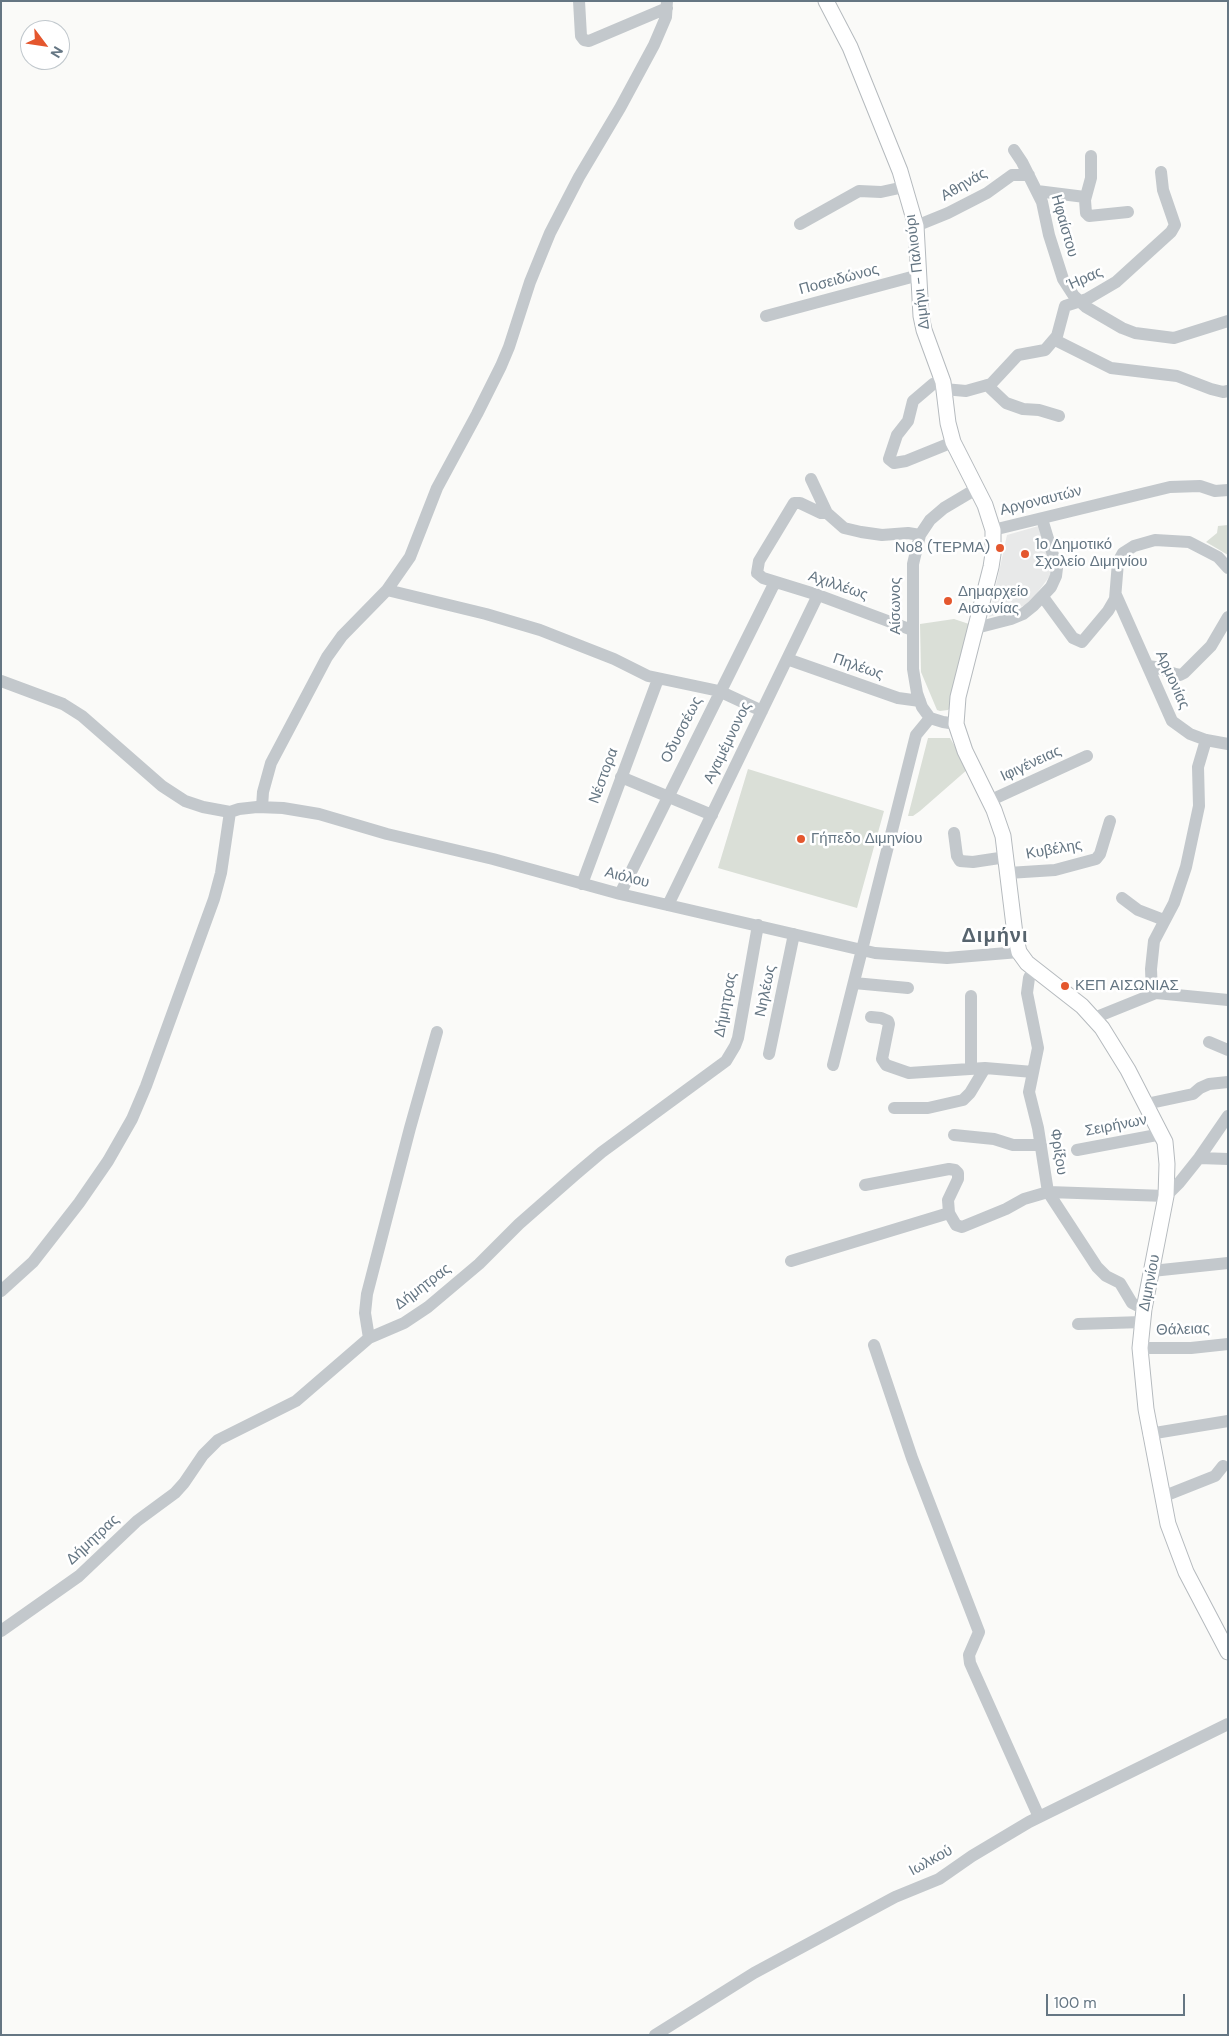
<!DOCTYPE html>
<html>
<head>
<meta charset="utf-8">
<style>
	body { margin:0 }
	#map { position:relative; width:1229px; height:2036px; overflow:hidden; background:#fafaf8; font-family:"DM Sans",sans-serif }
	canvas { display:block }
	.frame { position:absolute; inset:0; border:2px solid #657683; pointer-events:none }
	.north { position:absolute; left:20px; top:20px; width:50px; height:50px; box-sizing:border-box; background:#fff; border:1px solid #c1c8cd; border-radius:50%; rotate:121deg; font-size:14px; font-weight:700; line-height:20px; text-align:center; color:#657683 }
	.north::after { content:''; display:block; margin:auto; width:18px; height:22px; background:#e4572e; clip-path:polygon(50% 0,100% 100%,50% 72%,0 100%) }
	.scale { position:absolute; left:1046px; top:1994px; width:139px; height:22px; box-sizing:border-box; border:2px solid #657683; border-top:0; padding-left:6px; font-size:15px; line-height:18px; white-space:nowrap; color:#657683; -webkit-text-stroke:4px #fff; paint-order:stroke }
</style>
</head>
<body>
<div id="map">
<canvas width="1229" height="2036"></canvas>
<div class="frame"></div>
<div class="north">N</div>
<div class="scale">100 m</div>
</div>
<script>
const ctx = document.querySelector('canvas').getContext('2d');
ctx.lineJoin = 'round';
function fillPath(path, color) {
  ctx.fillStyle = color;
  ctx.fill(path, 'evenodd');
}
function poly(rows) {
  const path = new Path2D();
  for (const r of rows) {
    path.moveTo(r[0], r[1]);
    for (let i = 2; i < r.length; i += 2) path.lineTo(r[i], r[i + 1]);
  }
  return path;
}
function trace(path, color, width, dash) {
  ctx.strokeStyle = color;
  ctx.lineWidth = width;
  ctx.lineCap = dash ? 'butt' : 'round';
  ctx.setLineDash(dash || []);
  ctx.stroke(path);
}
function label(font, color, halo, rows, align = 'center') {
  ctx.font = font + ' "DM Sans",sans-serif';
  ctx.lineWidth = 5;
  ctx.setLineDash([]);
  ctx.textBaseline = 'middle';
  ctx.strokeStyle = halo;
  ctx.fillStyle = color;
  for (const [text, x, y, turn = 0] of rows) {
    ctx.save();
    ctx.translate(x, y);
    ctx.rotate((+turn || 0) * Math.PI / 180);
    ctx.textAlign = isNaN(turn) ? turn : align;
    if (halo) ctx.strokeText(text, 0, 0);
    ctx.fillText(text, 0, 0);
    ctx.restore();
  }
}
fillPath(poly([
	[1042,525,1052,573,1029,604,989,617,1007,535]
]), '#e8e9e9');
fillPath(poly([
	[1228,525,1228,555,1206,542,1217,533,1218,526],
	[954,619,969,624,951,707,948,710,940,711,937,710,921,672,920,624],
	[928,738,950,738,968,769,920,811,913,816,908,816],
	[748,769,884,811,857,908,718,868]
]), '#dadfd7');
const major = poly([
	[826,1,850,47,900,171,916,226,921,316,924,330,943,382,948,423,953,442,985,505,993,530,993,554,991,567,958,697,956,724,965,751,994,810,1003,836,1015,934,1019,952,1027,963,1082,1006,1102,1028,1128,1070,1165,1142,1167,1164,1166,1196,1144,1309,1140,1348,1146,1409,1168,1524,1186,1572,1228,1652]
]);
trace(major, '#b5babe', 17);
trace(poly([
	[579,1,581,36,584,40,589,41,667,8],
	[1014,150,1022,162,1042,202,1049,235,1063,279,1074,296,1086,307,1122,328,1135,333,1174,338,1228,321],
	[1091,156,1091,178,1085,200,1086,213,1089,216,1128,212],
	[1037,191,1085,197],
	[800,224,859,191,881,192,904,187],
	[916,226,948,213,987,193,1012,175,1029,175],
	[766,316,919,275],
	[1055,340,1111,368,1177,376,1211,389,1223,392,1228,391],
	[942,380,933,384,913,401,908,421,897,435,889,459,894,463,906,461,953,442],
	[987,385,1006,403,1023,409,1039,410,1059,416],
	[944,389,966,391,991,384,1018,355,1045,350,1057,336,1065,306,1087,299,1116,282,1171,232,1175,225,1163,190,1161,172],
	[811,479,827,513,844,528,861,532,882,535,908,533,920,535],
	[827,513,821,513,800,503,794,503,759,561,757,573,763,578,818,595,912,630],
	[993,530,1170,487,1200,486,1215,491,1228,490],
	[387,590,486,614,540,630,614,659,648,676,719,691,762,711],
	[1116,595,1172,721,1190,734,1206,740,1228,744],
	[1043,597,1073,638,1082,642,1108,611,1115,599,1118,562,1123,553,1134,546,1155,540,1189,542,1218,557,1228,568],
	[976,628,1011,619,1023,614,1033,606,1051,587,1056,576,1057,568,1042,519],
	[787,659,898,698,920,701],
	[1148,666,1155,667,1175,674,1180,675,1184,673,1211,646,1228,617],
	[1,681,63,704,82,716,162,786,185,801,203,807,230,812,239,809,257,807,283,808,319,814,387,834,493,859,620,894,875,953,947,958,1019,952],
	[956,724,943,722,930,718,922,707,917,693,913,669,913,564,920,535,930,520,944,508,976,489],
	[621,777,712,815],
	[989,801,1087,756],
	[262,807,263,792,271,763,327,657,342,636,387,590,410,557,437,488,477,414,501,366,509,347,530,282,550,233,579,177,620,108,654,45,666,17,667,1],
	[954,833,957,856,960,861,973,862,1006,857],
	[1008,873,1055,870,1096,859,1100,854,1110,821],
	[582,884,658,679],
	[620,894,775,582],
	[1122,898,1138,910,1164,920],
	[668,905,818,595],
	[1034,968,1029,978,1027,993,1038,1048,1029,1092,1038,1128,1048,1192,1097,1267,1106,1276,1120,1283,1132,1303,1144,1309],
	[854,983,908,988],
	[1152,994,1151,969,1154,941,1174,903,1186,867,1199,806,1198,767,1206,740],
	[971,996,971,1069],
	[871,1017,881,1018,888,1021,889,1024,882,1059,886,1065,909,1073,985,1068,1033,1072],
	[1094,1018,1156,993,1228,1000],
	[1209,1042,1228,1050],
	[769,1054,794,934],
	[833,1065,916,735,930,718],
	[1146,1104,1193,1094,1200,1088,1209,1084,1228,1082],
	[894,1108,928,1108,963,1100,970,1093,985,1068],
	[954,1135,994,1139,1013,1145,1041,1145],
	[1077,1150,1162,1134],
	[1199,1158,1228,1159],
	[865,1185,949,1169,955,1170,958,1173,958,1179,948,1200,949,1213,956,1225,962,1227,1006,1209,1024,1199,1048,1192,1166,1196,1179,1183,1199,1158,1228,1116],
	[791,1261,949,1213],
	[1152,1271,1228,1263],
	[1,1291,33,1262,79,1203,108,1161,132,1119,146,1086,214,899,221,873,230,812],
	[1078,1324,1143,1322],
	[369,1338,365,1313,367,1294,410,1128,437,1032],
	[874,1345,912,1458,979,1632,969,1655,970,1663,1039,1817],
	[1140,1348,1191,1348,1228,1344],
	[1149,1434,1228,1421],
	[1162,1497,1215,1476,1223,1466],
	[1,1631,79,1576,137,1521,175,1493,184,1483,203,1455,218,1440,296,1401,369,1338,404,1323,428,1307,479,1264,519,1224,576,1174,602,1152,726,1061,735,1046,738,1038,758,925],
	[655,2035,754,1973,895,1897,939,1879,972,1856,1029,1822,1228,1724]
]), '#c3c8cc', 12);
trace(major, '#fff', 15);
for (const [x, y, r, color] of [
	[1000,548,5,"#e4572e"],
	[1025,554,5,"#e4572e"],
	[948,601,5,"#e4572e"],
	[801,839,5,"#e4572e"],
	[1065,986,5,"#e4572e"]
]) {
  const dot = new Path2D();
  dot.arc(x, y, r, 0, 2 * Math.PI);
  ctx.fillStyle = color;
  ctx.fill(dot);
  trace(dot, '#fff', 2);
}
label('15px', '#657683', '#fff', [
	["Αθηνάς",964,185,-30],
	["Ηφαίστου",1064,226,74],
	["Διμήνι - Παλιούρι",918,272,-97],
	["Ήρας",1085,279,-24],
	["Ποσειδώνος",839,280,-15],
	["Αργοναυτών",1041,501,-14],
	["Αχιλλέως",838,586,19],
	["Αίσωνος",896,606,-90],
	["Πηλέως",858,667,19],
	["Αρμονίας",1172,680,66],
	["Οδυσσέως",682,730,-63],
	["Αγαμέμνονος",728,743,-64],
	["Ιφιγένειας",1031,764,-25],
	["Νέστορα",604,776,-70],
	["Κυβέλης",1054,850,-10],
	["Αιόλου",627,878,14],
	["Νηλέως",766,991,-78],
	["Δήμητρας",726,1005,-79],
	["Σειρήνων",1116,1126,-11],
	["Φρίξου",1058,1152,81],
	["Διμηνίου",1150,1283,-79],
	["Δήμητρας",423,1287,-37],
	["Θάλειας",1183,1330,-2],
	["Δήμητρας",93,1540,-43],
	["Ιωλκού",931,1861,-29]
]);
label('15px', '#657683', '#fff', [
	["1ο Δημοτικό",1035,545],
	["Σχολείο Διμηνίου",1035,562],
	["Νο8 (ΤΕΡΜΑ)",990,548,"right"],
	["Δημαρχείο",958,592],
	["Αισωνίας",958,609],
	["Γήπεδο Διμηνίου",811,839],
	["ΚΕΠ ΑΙΣΩΝΙΑΣ",1075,986]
], 'left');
ctx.letterSpacing = '1px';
label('bold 20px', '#57646e', '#fff', [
	["Διμήνι",995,937]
]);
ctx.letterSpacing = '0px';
</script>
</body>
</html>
